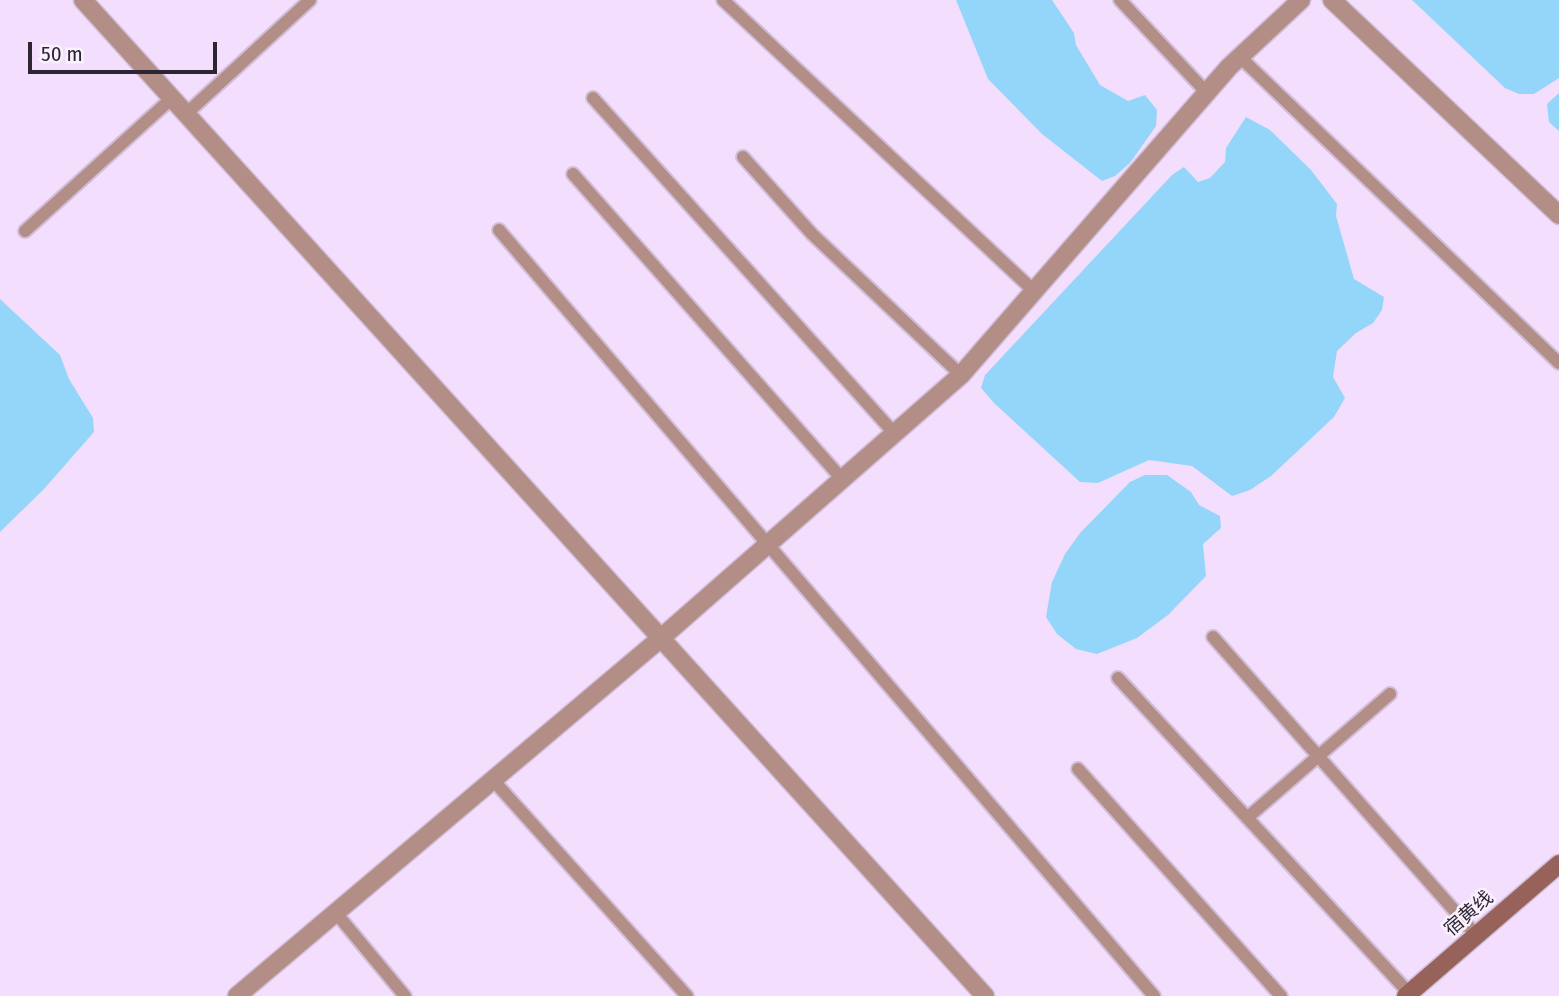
<!DOCTYPE html>
<html>
<head>
<meta charset="utf-8">
<style>
	body { margin:0 }
	#map { position:relative; width:1559px; height:996px; overflow:hidden; background:#f4defd; font-family:"Fira Sans Condensed",sans-serif }
	canvas { display:block }
	.scale { position:absolute; left:28px; top:42px; width:189px; height:32px; box-sizing:border-box; border:4px solid #2d2531; border-top:0; padding-left:9px; font-size:21px; line-height:24px; white-space:nowrap; color:#2d2531; -webkit-text-stroke:5px #faf1fe; paint-order:stroke }
</style>
</head>
<body>
<div id="map">
<canvas width="1559" height="996"></canvas>
<div class="scale">50 m</div>
</div>
<script>
const ctx = document.querySelector('canvas').getContext('2d');
ctx.lineJoin = 'round';
function fillPath(path, color) {
  ctx.fillStyle = color;
  ctx.fill(path, 'evenodd');
}
function poly(rows) {
  const path = new Path2D();
  for (const r of rows) {
    path.moveTo(r[0], r[1]);
    for (let i = 2; i < r.length; i += 2) path.lineTo(r[i], r[i + 1]);
  }
  return path;
}
function trace(path, color, width, dash) {
  ctx.strokeStyle = color;
  ctx.lineWidth = width;
  ctx.lineCap = dash ? 'butt' : 'round';
  ctx.setLineDash(dash || []);
  ctx.stroke(path);
}
function label(font, color, halo, rows, align = 'center') {
  ctx.font = font + ' "Fira Sans Condensed","Noto Sans SC",sans-serif';
  ctx.lineWidth = 5;
  ctx.setLineDash([]);
  ctx.textBaseline = 'middle';
  ctx.strokeStyle = halo;
  ctx.fillStyle = color;
  for (const [text, x, y, turn = 0] of rows) {
    ctx.save();
    ctx.translate(x, y);
    ctx.rotate((+turn || 0) * Math.PI / 180);
    ctx.textAlign = isNaN(turn) ? turn : align;
    if (halo) ctx.strokeText(text, 0, 0);
    ctx.fillText(text, 0, 0);
    ctx.restore();
  }
}
fillPath(poly([
	[956,0,1052,0,1074,33,1076,45,1100,85,1128,101,1145,95,1157,110,1156,126,1130,163,1115,176,1102,181,1042,134,988,79],
	[1412,0,1559,0,1559,78,1534,94,1519,94,1505,88],
	[1559,93,1559,131,1549,122,1547,104],
	[1246,117,1270,130,1311,170,1337,204,1336,216,1354,279,1384,297,1382,310,1373,323,1356,333,1337,351,1333,377,1345,398,1334,417,1271,476,1250,490,1232,496,1192,466,1149,460,1098,483,1080,482,994,403,981,388,985,375,1172,175,1184,167,1198,182,1210,178,1225,162,1226,148],
	[0,299,60,355,69,379,93,418,94,432,44,489,0,532],
	[1145,475,1167,475,1191,492,1199,505,1220,516,1221,528,1203,544,1206,576,1168,615,1137,638,1097,654,1076,649,1057,634,1046,617,1052,582,1065,554,1080,533,1130,482]
]), '#94d6f9');
const service = poly([
	[723,0,1034,291],
	[1120,0,1207,93],
	[1240,57,1559,363],
	[593,98,894,433],
	[186,114,310,0],
	[743,157,812,234,961,375],
	[573,174,842,479],
	[499,230,1154,996],
	[25,231,172,98],
	[1213,637,1476,935],
	[1118,678,1409,993],
	[1078,769,1281,996],
	[493,780,687,996],
	[1247,818,1390,694],
	[336,913,405,996]
]);
const minor = poly([
	[83,0,985,996],
	[1332,0,1559,215],
	[237,996,661,638,961,375,1229,67,1301,0]
]);
const secondary = poly([
	[1406,996,1559,864]
]);
trace(service, '#d0bdd8', 16);
trace(minor, '#d0bdd8', 21);
trace(secondary, '#d0bdd8', 21);
trace(service, '#b38e87', 12);
trace(minor, '#b38e87', 18);
trace(secondary, '#966259', 18);
label('19px', '#2d2531', '#faf1fe', [
	["宿黄线",1469,914,-41]
]);
</script>
</body>
</html>
